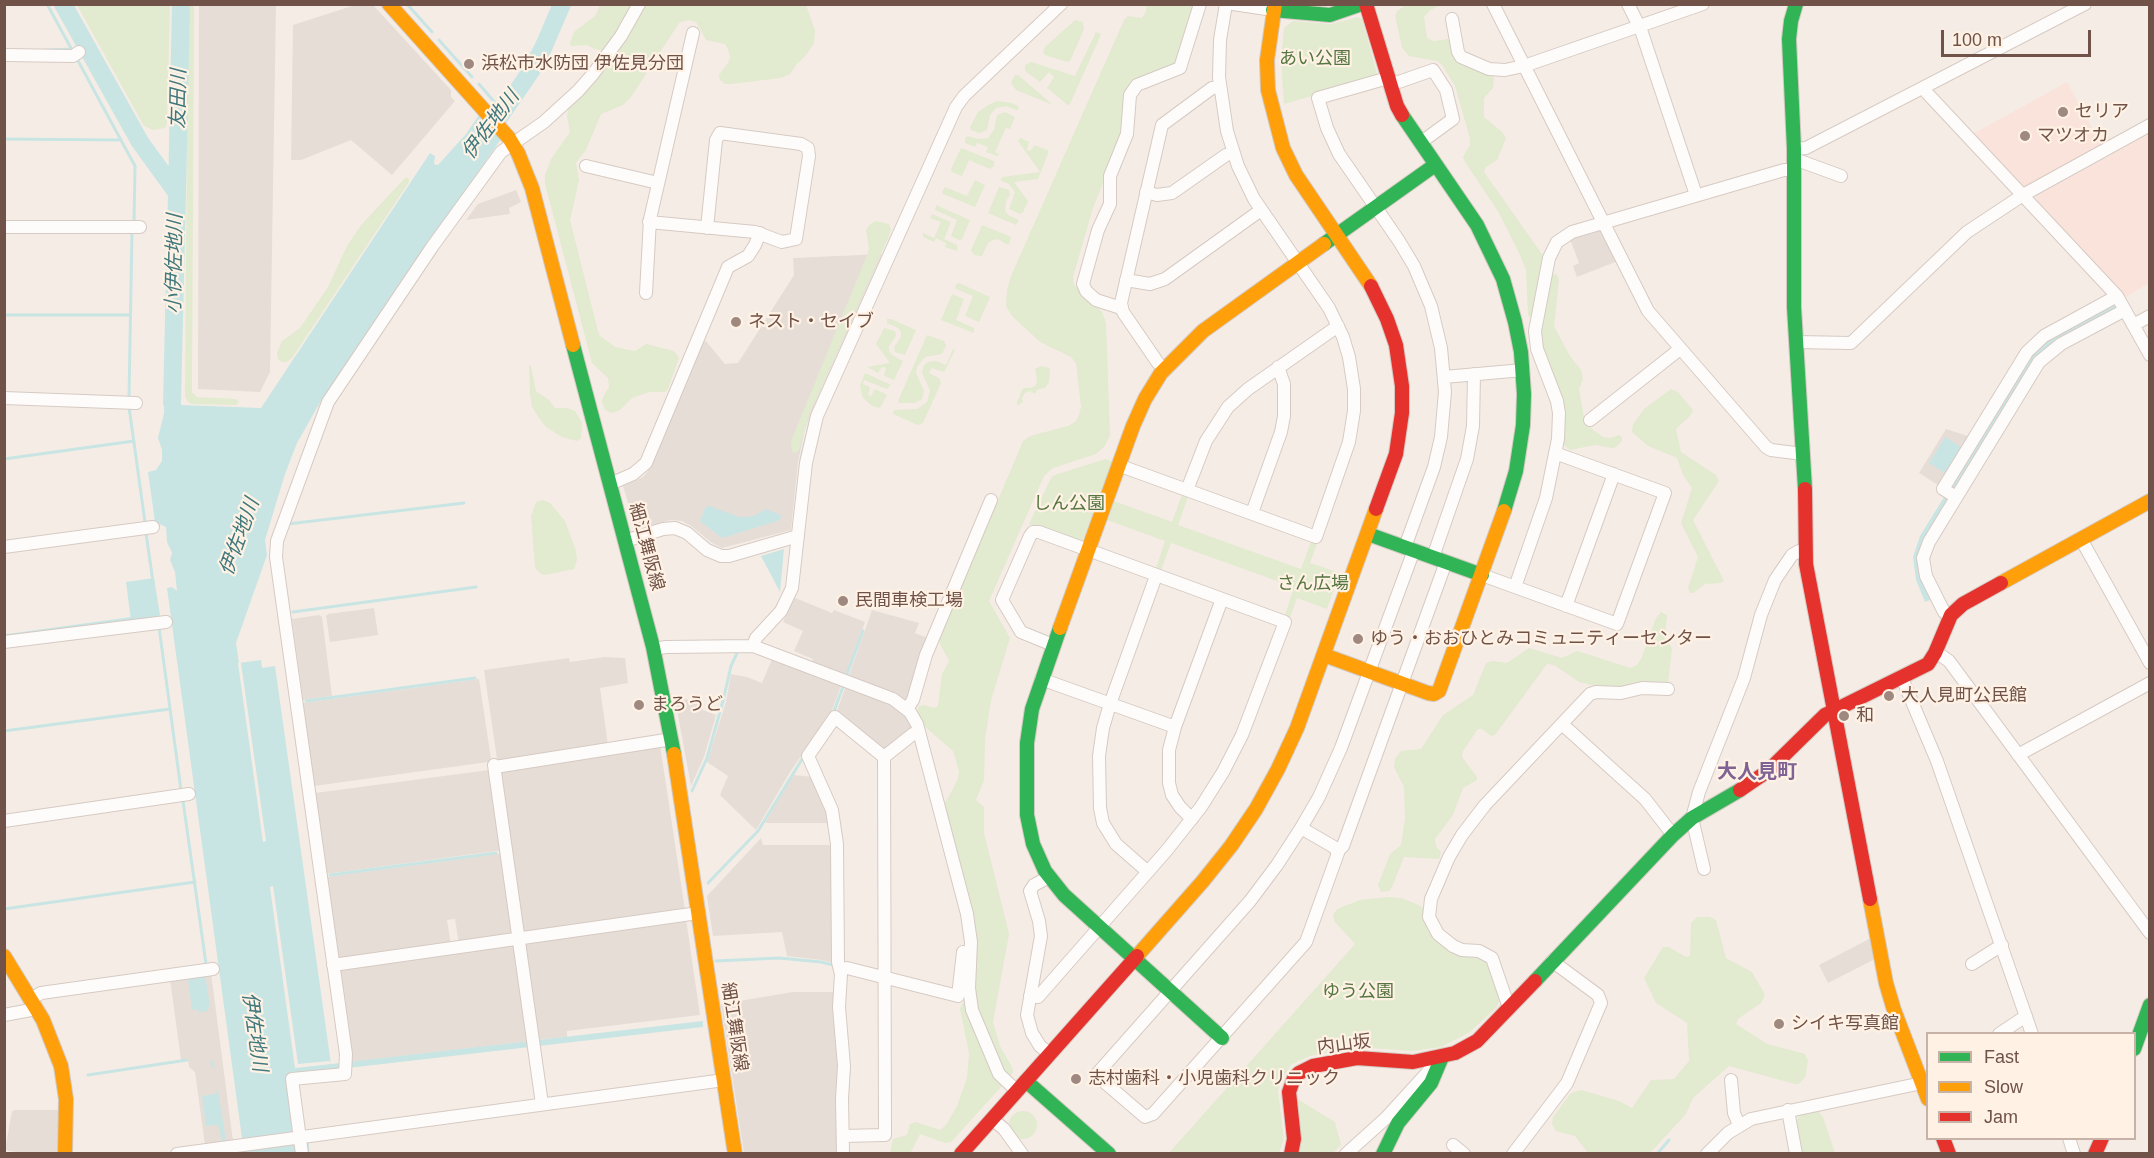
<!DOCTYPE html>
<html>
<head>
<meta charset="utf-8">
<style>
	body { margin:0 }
	#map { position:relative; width:2154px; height:1158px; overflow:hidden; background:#f5ede5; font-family:Arial,sans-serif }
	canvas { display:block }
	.frame { position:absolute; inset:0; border:6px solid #705248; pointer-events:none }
	.legend { position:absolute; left:1926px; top:1032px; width:210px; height:108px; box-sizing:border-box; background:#fff2e4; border:2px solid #c6b2a6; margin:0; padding:8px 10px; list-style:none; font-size:18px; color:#705248 }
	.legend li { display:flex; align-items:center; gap:12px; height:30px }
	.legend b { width:30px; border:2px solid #c6b2a6 }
	.scale { position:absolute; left:1941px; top:30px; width:150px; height:27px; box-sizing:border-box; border:3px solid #705248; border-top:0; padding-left:8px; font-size:18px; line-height:21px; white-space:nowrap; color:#705248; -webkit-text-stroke:4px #fff2e4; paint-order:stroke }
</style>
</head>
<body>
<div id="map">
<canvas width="2154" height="1158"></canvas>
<div class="frame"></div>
<ul class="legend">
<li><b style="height:8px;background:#30b455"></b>Fast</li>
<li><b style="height:8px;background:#ff9f0a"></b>Slow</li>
<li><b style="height:8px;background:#e5322d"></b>Jam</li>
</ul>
<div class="scale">100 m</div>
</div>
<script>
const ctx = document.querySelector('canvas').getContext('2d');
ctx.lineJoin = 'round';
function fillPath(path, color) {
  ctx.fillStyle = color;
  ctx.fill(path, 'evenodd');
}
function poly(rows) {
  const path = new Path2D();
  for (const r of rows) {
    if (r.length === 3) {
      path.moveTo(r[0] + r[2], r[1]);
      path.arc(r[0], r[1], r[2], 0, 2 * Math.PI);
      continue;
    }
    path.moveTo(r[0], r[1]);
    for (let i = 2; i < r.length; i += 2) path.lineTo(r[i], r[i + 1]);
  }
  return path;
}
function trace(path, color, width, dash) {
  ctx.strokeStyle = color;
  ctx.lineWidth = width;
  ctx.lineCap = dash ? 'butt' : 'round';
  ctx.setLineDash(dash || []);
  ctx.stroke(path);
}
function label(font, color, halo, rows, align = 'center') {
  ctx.font = font + ' Arial,"Noto Sans JP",sans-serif';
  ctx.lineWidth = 4.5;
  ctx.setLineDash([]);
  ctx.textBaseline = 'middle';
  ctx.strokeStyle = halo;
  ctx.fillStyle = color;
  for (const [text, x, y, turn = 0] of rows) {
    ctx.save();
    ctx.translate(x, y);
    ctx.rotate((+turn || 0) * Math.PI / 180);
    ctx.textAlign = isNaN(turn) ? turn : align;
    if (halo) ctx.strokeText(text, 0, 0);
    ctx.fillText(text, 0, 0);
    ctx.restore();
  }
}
fillPath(poly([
	[2067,82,2102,146,2026,188,2021,188,1971,135],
	[2149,134,2149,283,2124,298,2035,201,2036,196]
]), '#f9e3db');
fillPath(poly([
	[199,5,276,5,270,372,260,392,198,389],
	[355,5,373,5,451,90,451,97,455,101,392,175,351,140,301,160,291,160,293,25],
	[516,190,521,202,509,208,510,214,466,220,478,204],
	[1600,229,1603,231,1618,261,1577,277,1573,266,1579,263,1570,239],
	[882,254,817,398,805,429,798,462,791,530,722,548,712,543,691,526,682,521,671,520,640,528,635,525,623,486,643,477,648,471,702,342,706,341,725,364,738,363,794,275,793,258],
	[1946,429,1971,437,1941,487,1919,473],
	[793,597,832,613,834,610,865,622,846,677,811,663,813,659,794,651,803,631,783,622],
	[374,608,378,635,330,642,326,616,328,614],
	[872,610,919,623,915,633,928,638,906,703,848,678],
	[319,615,322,617,332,696,303,700,292,619],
	[604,657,625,658,628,683,600,688,608,745,500,762,497,759,484,670,569,658,570,662],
	[773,657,842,683,831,713,790,772,756,830,720,795,728,776,707,762,726,702,731,674,747,677,762,683],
	[479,679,491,759,488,762,314,786,302,703],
	[846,685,902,709,914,728,883,752,836,714],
	[675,699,702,700,703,710,716,715,704,757,691,786],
	[660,745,685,910,521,934,499,773,501,769],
	[489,770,503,850,326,874,315,793],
	[793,775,814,777,831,823,765,823],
	[761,838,763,845,834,845,835,963,821,960,787,956,782,932,713,936,707,896],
	[504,853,515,936,459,944,455,919,447,920,451,945,338,959,326,877],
	[686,919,700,1015,567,1031,567,1037,536,1040,523,943],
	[1871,938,1875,959,1828,983,1819,965],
	[514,942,530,1041,352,1062,339,967],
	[211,973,233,1141,205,1145,195,1072,189,1067,188,1059,181,1060,170,979],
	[793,992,837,992,840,1051,840,1153,744,1153,721,1004],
	[16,1110,61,1110,59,1153,21,1153,5,1150,12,1111]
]), '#e6ddd7');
fillPath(poly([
	[194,4,192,392,197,397,236,399,239,402,236,405,192,404,188,402,185,396,188,5],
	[77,5,170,5,167,123,165,128,153,130,144,126],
	[600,5,633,5,608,46,601,50,594,49,587,45,571,46,570,43,574,32,595,16],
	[644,5,806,5,815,30,814,43,807,54,796,65,790,74,781,78,731,84,725,84,720,80,719,75,728,63,730,58,728,49,725,44,706,40,696,22,688,20,679,23,631,97,623,105,601,114,586,150,576,163,579,180,570,220,599,335,615,347,635,351,646,344,674,351,679,358,668,389,665,392,649,392,632,398,620,410,612,413,605,410,602,402,603,397,609,387,608,378,592,363,545,184,545,175,551,159,570,132,567,117,568,109,612,58],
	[1146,5,1195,5,1177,66,1135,82,1123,133,1093,208,1073,277,1074,285,1102,312,1106,323,1110,435,1105,446,1096,454,1053,468,1044,476,989,601,1010,638,991,700,985,740,984,780,976,800,984,807,984,833,1009,934,993,1022,1000,1046,1012,1067,1013,1072,1011,1075,1007,1076,1004,1075,980,1019,972,988,944,805,958,779,959,771,953,751,923,725,917,716,917,711,919,706,924,705,934,708,938,706,942,674,949,661,940,644,940,637,1023,441,1030,436,1068,426,1075,422,1079,415,1081,407,1076,363,1071,357,1040,342,1012,316,1006,306,1007,290,1011,276,1124,20,1128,16,1142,18,1146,11],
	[1406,5,1441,5,1430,10,1424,17,1427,38,1434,41,1448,39,1494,77,1493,88,1484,98,1484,117,1502,132,1506,138,1497,160,1486,167,1484,172,1544,257,1533,315,1530,317,1528,315,1526,270,1520,255,1499,213,1465,162,1463,157,1470,145,1470,139,1455,86,1442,65,1437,61,1409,56,1402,48,1395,16,1397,11],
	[1358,17,1362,19,1377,74,1375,78,1284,104,1281,60,1284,28,1293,21,1331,24],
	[1075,20,1083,22,1084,29,1070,61,1067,62,1045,55,1043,52,1045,47],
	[1096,32,1101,34,1100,37,1069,106,1047,88,1054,77,1049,72,1040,82,1025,71,1025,65,1031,62,1075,76],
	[1015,75,1018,75,1053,105,1016,90,1011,83],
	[997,101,1012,103,1018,106,1019,109,1016,110,1006,106,996,108,990,115,987,130,979,133,971,130,970,127,978,112,988,105],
	[1005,112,1015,117,1010,129,1006,128,995,152,999,154,998,156,986,152,988,147,977,143,975,147,965,143,965,138,968,136,978,139,988,138,994,130,997,115],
	[1020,138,1029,142,1027,150,1030,151,1035,145,1049,151,1038,179,1014,182,1028,201,1023,212,1020,214,1009,209,1015,192,1009,184,1001,181,1002,177,1040,172,1018,141],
	[961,148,994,161,994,166,990,169,969,160,962,176,952,172,951,169],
	[406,177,409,179,409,182,292,358,287,362,282,362,278,359,277,353,282,341,300,328,328,287,347,246,361,225],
	[975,180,985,185,975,207,943,194,942,192,945,187,967,196],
	[999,187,1009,190,1010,195,1006,201,1005,211,1008,215,1019,220,1016,225,988,213],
	[936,205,970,220,961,241,951,236,957,220,935,210],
	[932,214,951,222,944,239,957,245,957,251,945,247,946,243,936,238,934,242,923,237,923,233,934,238,941,222,930,218],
	[876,221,889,224,891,229,889,236,810,413,799,450,796,453,792,452,791,441,867,255,869,248,866,230,870,224],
	[982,225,1009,236,1011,238,1009,244,1006,244,998,239,993,240,988,243,982,256,974,255,971,250],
	[1554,274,1557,275,1559,280,1554,326,1570,356,1581,370,1583,379,1579,389,1585,424,1603,437,1610,438,1619,435,1622,437,1622,441,1616,447,1612,448,1595,445,1570,450,1563,444,1539,339,1551,277],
	[959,283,990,297,979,322,965,316,973,296,956,289,955,285],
	[952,294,964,299,956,320,974,328,974,333,941,320],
	[887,319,891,319,916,330,905,355,895,352,894,347,901,337,901,332,898,328,887,323],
	[884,328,895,331,896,336,889,346,889,351,892,355,903,361,894,380,884,376,886,368,882,367,878,373,867,367,890,363,876,344],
	[927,335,944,341,946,346,942,354,925,357,917,367,916,373,924,391,922,399,915,403,899,403,898,401],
	[953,349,955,350,944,372,932,368,929,373,939,378,941,383,923,423,918,425,893,414,894,410,917,409,927,402,930,390,922,373,924,365,928,362,936,361,946,365],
	[529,365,531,366,536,391,549,400,555,408,568,408,575,411,582,423,581,438,577,441,562,437,546,427,539,418,532,407,530,395],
	[1041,366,1050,368,1049,382,1045,388,1038,389,1035,394,1030,391,1025,393,1022,398,1023,402,1017,406,1017,402,1023,388,1031,388,1036,385,1037,379,1035,369],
	[865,373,891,385,887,389,864,380,863,384,870,387,868,395,871,396,875,389,887,395,880,408,872,406,863,398,860,386],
	[1671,389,1678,392,1693,410,1690,416,1676,429,1681,452,1716,475,1719,481,1693,520,1724,581,1720,583,1705,584,1693,593,1690,593,1688,588,1698,557,1681,523,1692,488,1683,475,1677,458,1648,446,1632,432,1633,424,1644,409],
	[1105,459,1114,462,1081,544,1029,524,1052,476],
	[1183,492,1189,494,1178,525,1301,569,1312,539,1318,541,1310,563,1340,573,1327,609,1297,598,1289,620,1284,618,1294,587,1171,543,1160,573,1155,571,1165,541,1107,520,1114,501,1172,522],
	[543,500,550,503,565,521,576,551,577,560,574,569,545,575,541,574,535,568,531,516,536,502],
	[1661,612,1667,615,1665,634,1672,649,1668,682,1665,684,1623,688,1600,687,1579,682,1554,665,1547,664,1495,735,1491,736,1482,729,1478,729,1463,751,1462,757,1477,777,1477,780,1463,788,1453,815,1435,839,1436,846,1441,852,1439,859,1404,857,1392,887,1389,891,1381,892,1378,885,1390,854,1401,845,1405,819,1404,787,1394,767,1395,759,1401,751,1421,749,1443,715,1473,695,1486,663,1493,661,1507,663,1529,648,1562,658,1577,651,1581,652,1630,668,1637,665,1641,659,1656,618],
	[1388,897,1401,898,1419,905,1424,909,1425,918,1471,954,1489,961,1500,999,1497,1007,1470,1032,1441,1047,1412,1051,1356,1047,1310,1056,1292,1064,1281,1081,1278,1091,1284,1139,1279,1153,1168,1154,1355,944,1334,921,1333,915,1337,909,1360,900],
	[1697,917,1710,917,1716,920,1726,958,1752,972,1764,993,1764,997,1761,1003,1738,1019,1736,1024,1767,1044,1805,1054,1808,1061,1805,1077,1799,1084,1795,1084,1729,1066,1693,1098,1686,1114,1650,1153,1588,1153,1575,1136,1556,1131,1552,1124,1553,1117,1571,1093,1581,1090,1619,1101,1632,1108,1651,1080,1674,1079,1689,1061,1687,1023,1656,1003,1644,978,1663,947,1669,947,1686,957,1690,956,1691,923],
	[963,1002,966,1003,1002,1086,951,1142,945,1143,920,1134,911,1152,890,1154,893,1139,907,1135,910,1124,916,1122,940,1130,946,1125,957,1106,967,1078,969,1053,960,1009],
	[1299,1100,1335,1122,1341,1145,1333,1153,1298,1153,1297,1102],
	[1814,1111,1818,1111,1823,1117,1835,1153,1801,1153,1797,1120,1800,1115],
	[1023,1125,14]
]), '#e2ead0');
fillPath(poly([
	[481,112,503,136,322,399,297,443,285,474,265,540,267,555,236,643,239,663,261,660,262,668,275,666,331,1064,340,1063,341,1069,288,1075,299,1153,244,1153,167,588,172,587,177,591,175,572,170,560,172,553,167,542,166,527,155,522,148,472,156,470,162,461,162,450,158,438,164,413,164,398,172,380,178,390,181,405,261,408,430,153,435,156,434,164,438,165,466,134],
	[2116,303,2119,308,2059,341,1954,492,1949,489,2031,356,2047,341],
	[1945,437,1961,447,1945,473,1929,463],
	[1946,494,1951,497,1921,578,1930,600,1925,602,1916,580,1913,557,1920,536],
	[709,506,739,517,746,517,754,516,766,509,781,515,780,520,722,538,700,521,705,508],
	[784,549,780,592,761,556],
	[154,578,160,615,158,617,131,621,126,582],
	[205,974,210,1007,207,1008,208,1011,198,1012,198,1009,192,1010,188,979],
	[703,1021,703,1027,539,1046,538,1040],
	[529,1041,530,1047,348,1068,348,1062],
	[215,1091,218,1091,226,1140,222,1141,218,1125,206,1126,202,1096,215,1094]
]), '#c8e5e4');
fillPath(poly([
	[238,663,241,663,266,841,263,842],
	[273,886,298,1064,330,1061,331,1064,295,1068,270,887]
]), '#f5ede5');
trace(poly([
	[47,4,72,50],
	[407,4,432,32],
	[439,40,472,77],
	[45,50,71,49],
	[77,59,135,166,134,222],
	[479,84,503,112],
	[4,139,120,140],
	[4,315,130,315],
	[129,396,132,232],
	[129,407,145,522],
	[4,459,134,441],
	[801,459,810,422],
	[288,524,464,503],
	[146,533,153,582],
	[293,612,476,587],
	[159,627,181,790],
	[4,636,135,618],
	[846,677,863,631],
	[306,701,475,678],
	[833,714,844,684],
	[4,731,170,709],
	[692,791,707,758,723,701,731,666,738,651],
	[183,801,206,964],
	[330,875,496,853],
	[708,883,758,831,804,756],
	[4,909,195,882],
	[716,961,779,958,821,962,833,965],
	[212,1062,213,1066],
	[88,1075,187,1060],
	[307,1140,308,1154],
	[1657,1154,1669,1140]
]), '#c8e5e4', 3);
trace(poly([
	[63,4,140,142,177,193,172,403],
	[487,135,531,71,544,46,562,4],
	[177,193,181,4]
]), '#c8e5e4', 18);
const street = poly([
	[1233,4,1273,10],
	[1493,4,1648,311,1766,447,1771,450,1803,454],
	[1628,4,1641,30,1696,195],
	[1452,19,1458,52,1461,57,1489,69,1505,70,1524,66,1703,4],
	[4,55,73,56,79,52],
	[1388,78,1318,98,1327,128,1339,154,1399,241,1414,266,1431,306,1441,348,1445,392,1441,437,1434,467,1405,547],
	[1390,85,1433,70,1446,90,1453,119,1420,143],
	[1924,87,1927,93,2117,296,2150,355],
	[1794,149,1806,148,2085,4],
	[1794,161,1800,161,1841,176],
	[586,166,658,183],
	[1146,192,1157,195,1172,193,1226,155,1234,153],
	[649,222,755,232,782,242,796,239,809,156,808,148,801,144,720,133,716,140,707,228],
	[4,227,140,227],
	[1126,280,1150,284,1165,279,1261,210],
	[646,293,650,219,693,33],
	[1121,308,1096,300,1086,291,1083,284,1098,230,1110,204,1110,176,1127,134,1130,95,1137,85,1180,68,1200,4],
	[2133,325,2150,316],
	[1796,342,1851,343,1967,232,2023,195,2150,125],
	[1165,369,1158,363,1123,312,1121,303,1162,125,1212,88,1220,87],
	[1444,377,1523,370],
	[4,398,136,403],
	[1590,420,1680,349],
	[1118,465,1316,537,1349,442,1354,411,1354,389,1349,357,1343,337,1329,308,1254,199,1238,166,1227,131,1219,77,1220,40,1226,4],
	[610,484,633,474,646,463,728,267,748,256,755,245,760,233],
	[1187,490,1206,441,1228,407,1248,389,1338,326],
	[1956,497,1943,489,2027,352,2044,336,2117,296],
	[1252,513,1281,432,1284,416,1284,384,1278,367],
	[2081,539,2150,663],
	[625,541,663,529,675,528,687,533,707,550,721,556,729,556,798,536],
	[4,547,153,527],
	[1433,557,1467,459,1473,426,1474,374],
	[1482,575,1617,624,1665,493,1555,453],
	[1515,587,1546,498,1558,439,1559,413,1557,401,1537,349,1535,331,1549,258,1557,242,1572,232,1784,170,1794,170],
	[1566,606,1614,474],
	[1950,617,1944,612,1926,576,1923,558,1929,542,2039,362,2061,344,2125,310],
	[4,642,166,622],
	[753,646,756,638,781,611,792,588,806,463,817,416,956,107,964,96,1061,4],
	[654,649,666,647,753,646,893,699,910,712,917,724,967,914,971,942,969,988,972,1010,999,1074,1017,1091],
	[1936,652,1949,661,2150,933],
	[1902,678,1937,761,2032,1034],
	[1041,679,1175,727],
	[907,709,913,700,926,655,991,500],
	[1562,724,1645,799,1673,835],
	[2018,755,2150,683],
	[494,765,542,1104],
	[495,767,672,739],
	[1192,819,1180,807,1172,795,1169,783,1169,750,1175,727,1222,599],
	[4,821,189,794],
	[1301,828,1334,847,1338,853,1306,942,1153,1114,1145,1117,1096,1075,1250,901,1277,865,1301,828,1319,797,1341,748,1414,550],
	[1337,852,1343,846,1446,562],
	[1704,869,1692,818,1699,792,1744,678,1761,615,1775,580,1792,555,1799,551,1805,551],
	[1148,872,1116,844,1103,823,1100,808,1099,756,1103,728,1110,704,1156,576],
	[1049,877,1034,885,1030,891,1039,921,1041,936,1027,1015,1032,1033,1040,1046,1050,1054],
	[1972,964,2002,945],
	[333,965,698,913],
	[840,970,847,968,958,996,963,952],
	[1030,996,1038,997,1167,850,1201,807,1223,772,1242,735,1285,622,1039,532,1033,532,1030,536,1002,600,1021,632,1053,645],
	[31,999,41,993,213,969],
	[1512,1006,1507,1002,1492,958,1479,951,1462,950,1453,946,1438,934,1429,917,1431,899,1449,857,1462,835,1485,805,1590,694,1596,692,1621,693,1642,688,1668,689],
	[4,1015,31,1010,35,1007],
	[1999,1034,2026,1016],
	[1731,1080,1734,1113,1739,1125],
	[1788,1110,1796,1154],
	[992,1119,1004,1129,1022,1154],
	[843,1136,885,1135,884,757,913,734,919,732],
	[2069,1138,2074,1154],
	[1453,1145,1464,1154],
	[177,1154,724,1080],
	[302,1154,292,1079,345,1074,346,1054,276,557,277,541,328,402,432,247,501,152,544,122,578,91,593,74,621,36,639,4],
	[843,1154,842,1099,844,1066,839,1007,841,974,838,962,837,844,832,810,808,756,835,717,884,757],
	[1346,1154,1386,1118,1436,1063],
	[1513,1154,1567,1083,1601,1003,1598,995,1552,961],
	[1707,1154,1728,1133,1751,1119,1922,1083,1928,1079]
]);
const fast = poly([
	[1796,4,1791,21,1789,39,1794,149,1794,307,1805,489],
	[1273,10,1330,15,1362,4],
	[1402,115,1477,225,1503,279,1515,322,1521,352,1524,394,1523,425,1516,471,1504,511],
	[1324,244,1435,165],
	[573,345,653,647,674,754],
	[1368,534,1482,575],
	[1060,628,1032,709,1027,743,1027,815,1033,844,1045,871,1064,895,1222,1038],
	[1535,981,1673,835,1692,818,1740,790],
	[2134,1049,2150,1005],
	[1026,1081,1109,1154],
	[1383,1154,1398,1123,1431,1083,1442,1057]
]);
const slow = poly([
	[389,4,509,138,518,153,532,188,573,345],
	[1275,4,1267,60,1268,90,1283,148,1296,175,1371,286],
	[2001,583,2150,501],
	[1060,628,1133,426,1145,399,1161,373,1203,331,1324,244],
	[1324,655,1428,693,1434,694,1439,691,1504,511],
	[674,754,735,1154],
	[1870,899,1886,983,1894,1010,1928,1099],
	[4,956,43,1020,61,1066,66,1099,65,1154],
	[1137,956,1203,881,1231,846,1256,809,1278,769,1297,728,1376,509]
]);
const jam = poly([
	[1366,4,1397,106,1402,115],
	[1371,286,1387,319,1396,345,1402,386,1402,413,1396,454,1376,509],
	[1805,489,1806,564,1870,899],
	[1740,790,1768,771,1825,715,1928,664,1935,653,1951,615,1963,604,2001,583],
	[1943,1138,1949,1154],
	[961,1154,1137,956],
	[1291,1154,1294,1139,1289,1092,1294,1078,1299,1073,1313,1066,1357,1058,1413,1062,1455,1053,1477,1041,1535,981],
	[2095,1154,2102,1138]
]);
trace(street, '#d6cac3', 14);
trace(fast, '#d4c9c2', 16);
trace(slow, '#d4c9c2', 16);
trace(jam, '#d4c9c2', 16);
trace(street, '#fefcfb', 12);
trace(fast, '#30b455', 14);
trace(slow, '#ff9f0a', 14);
trace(jam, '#e5322d', 14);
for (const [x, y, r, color] of [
	[469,64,6,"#9f887f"],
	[2063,112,6,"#9f887f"],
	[2025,136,6,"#9f887f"],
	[736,322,6,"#9f887f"],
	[843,601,6,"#9f887f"],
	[1358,639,6,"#9f887f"],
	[1889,696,6,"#9f887f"],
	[639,705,6,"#9f887f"],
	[1844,716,6,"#9f887f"],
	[1779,1024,6,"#9f887f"],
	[1076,1079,6,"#9f887f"]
]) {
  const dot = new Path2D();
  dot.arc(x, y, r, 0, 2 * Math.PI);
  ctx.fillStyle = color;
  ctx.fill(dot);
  trace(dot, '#fff2e4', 2);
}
label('18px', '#557640', '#fff2e4', [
	["あい公園",1315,59],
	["しん公園",1069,504],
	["さん広場",1313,584],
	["ゆう公園",1358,992]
]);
label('18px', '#705248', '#fff2e4', [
	["浜松市水防団 伊佐見分団",481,64],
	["セリア",2075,112],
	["マツオカ",2037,136],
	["ネスト・セイブ",748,322],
	["民間車検工場",855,601],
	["ゆう・おおひとみコミュニティーセンター",1370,639],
	["大人見町公民館",1901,696],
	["まろうど",651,705],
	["和",1856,716],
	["シイキ写真館",1791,1024],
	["志村歯科・小児歯科クリニック",1088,1079]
], 'left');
label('18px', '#705248', '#fff2e4', [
	["細江舞阪線",646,547,75],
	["細江舞阪線",734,1027,81],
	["内山坂",1344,1045,-7]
]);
label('italic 20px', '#3f787d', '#fff2e4', [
	["友田川",179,99,-89],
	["伊佐地川",491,125,-53],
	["小伊佐地川",175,264,-89],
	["伊佐地川",240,537,-70],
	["伊佐地川",254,1032,82]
]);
label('bold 20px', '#7f6394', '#fff2e4', [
	["大人見町",1757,772]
]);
</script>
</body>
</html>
